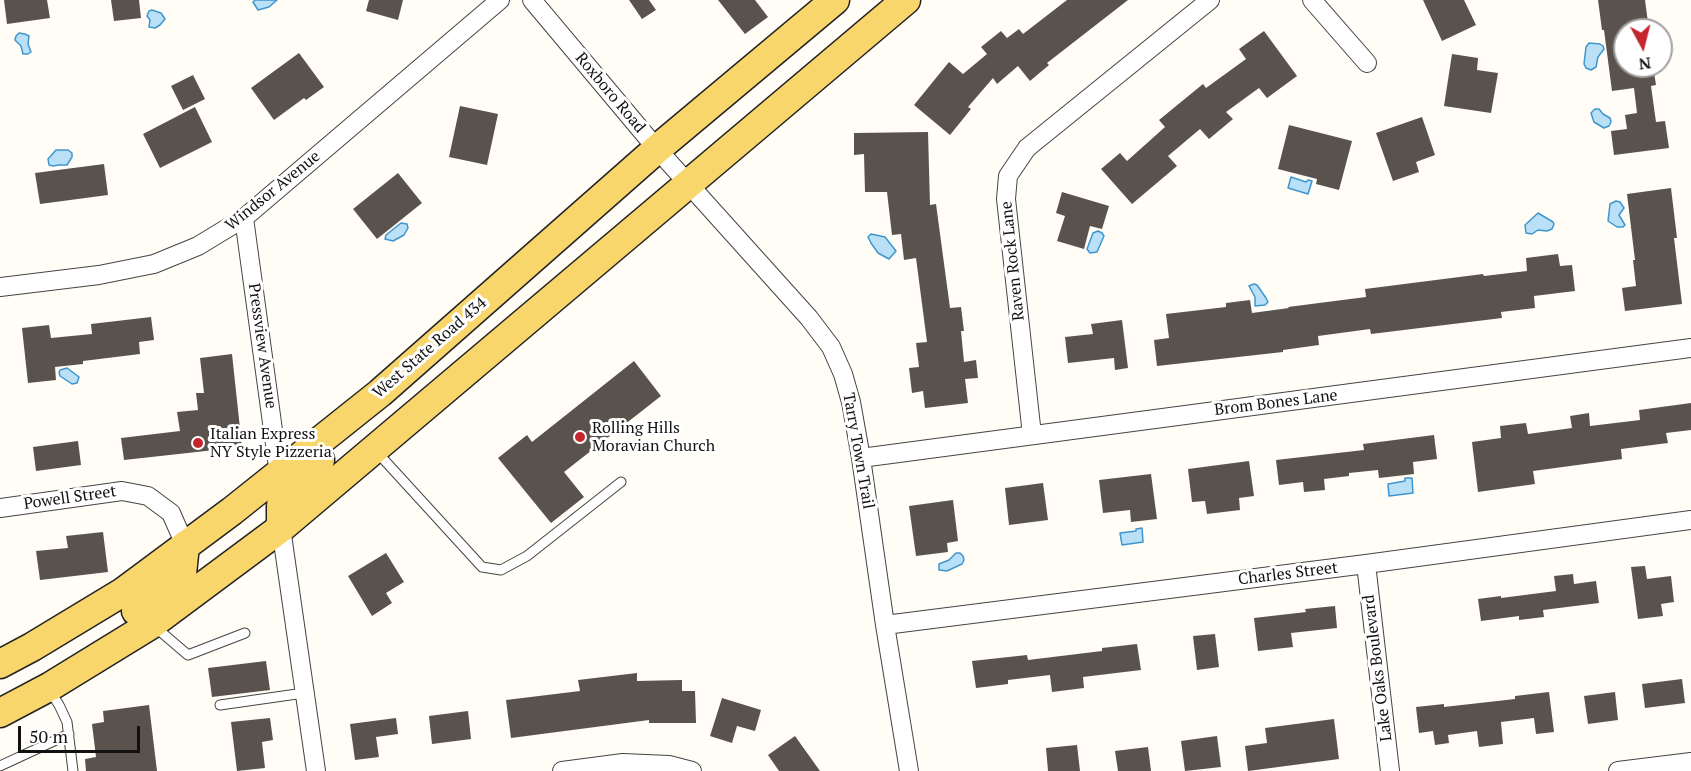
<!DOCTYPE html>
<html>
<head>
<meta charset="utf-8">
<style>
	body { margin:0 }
	#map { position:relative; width:1691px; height:771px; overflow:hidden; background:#fffdf5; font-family:"PT Serif",serif }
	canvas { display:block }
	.north { position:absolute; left:1613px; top:18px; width:60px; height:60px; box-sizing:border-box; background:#fff; border:2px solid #a0a0a0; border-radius:50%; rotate:173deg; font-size:16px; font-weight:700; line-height:24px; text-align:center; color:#111 }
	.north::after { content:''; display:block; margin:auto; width:21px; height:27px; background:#c4262e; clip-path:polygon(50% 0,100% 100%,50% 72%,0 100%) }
	.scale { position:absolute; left:18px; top:726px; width:122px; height:27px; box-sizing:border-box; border:3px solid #111; border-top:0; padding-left:8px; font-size:18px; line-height:21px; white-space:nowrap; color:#111; -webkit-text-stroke:4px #fff; paint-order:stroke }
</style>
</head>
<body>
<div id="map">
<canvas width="1691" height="771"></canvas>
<div class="north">N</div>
<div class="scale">50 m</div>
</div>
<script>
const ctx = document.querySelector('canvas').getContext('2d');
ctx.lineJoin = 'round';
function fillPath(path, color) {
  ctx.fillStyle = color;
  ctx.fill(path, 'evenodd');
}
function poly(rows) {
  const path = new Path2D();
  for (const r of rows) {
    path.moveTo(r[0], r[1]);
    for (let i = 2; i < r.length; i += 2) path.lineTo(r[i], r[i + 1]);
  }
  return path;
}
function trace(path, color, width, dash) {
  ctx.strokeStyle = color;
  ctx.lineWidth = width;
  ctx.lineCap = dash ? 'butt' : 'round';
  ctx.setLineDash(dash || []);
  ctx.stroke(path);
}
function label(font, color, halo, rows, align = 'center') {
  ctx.font = font + ' "PT Serif",serif';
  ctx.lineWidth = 6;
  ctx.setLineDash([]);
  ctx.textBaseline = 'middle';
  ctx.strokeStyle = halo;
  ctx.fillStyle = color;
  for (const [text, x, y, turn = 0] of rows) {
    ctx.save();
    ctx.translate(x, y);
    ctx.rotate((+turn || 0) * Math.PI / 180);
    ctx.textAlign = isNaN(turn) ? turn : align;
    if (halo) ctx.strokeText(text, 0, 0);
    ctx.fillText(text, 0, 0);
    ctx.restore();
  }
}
const water = poly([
	[255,0,277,0,269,7,258,10,253,2,255,0],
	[152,10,161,13,165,19,160,25,155,28,149,27,150,20,147,16,149,11,152,10],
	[19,33,25,34,29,36,28,44,31,52,28,54,23,54,21,46,15,40,16,36,19,33],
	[1589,43,1600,44,1603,46,1604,49,1598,57,1596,67,1591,70,1586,68,1584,64,1586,47,1589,43],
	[1595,109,1599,109,1603,114,1610,118,1611,122,1609,126,1604,128,1594,122,1591,113,1595,109],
	[56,150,68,150,72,153,72,157,67,165,59,165,53,166,49,165,48,159,56,150],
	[1291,177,1306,182,1308,180,1312,181,1308,194,1288,188,1291,177],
	[1616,201,1620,202,1624,208,1619,215,1625,225,1623,227,1617,227,1608,221,1610,204,1616,201],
	[1538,213,1553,222,1554,224,1552,229,1547,231,1538,230,1532,234,1526,233,1525,225,1538,213],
	[401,223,407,224,408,228,404,235,393,241,385,239,386,235,401,223],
	[1098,231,1102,233,1104,236,1097,252,1090,253,1087,249,1093,233,1098,231],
	[871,234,885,237,896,251,889,259,878,253,871,243,868,237,871,234],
	[1254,284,1257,285,1266,298,1268,302,1265,305,1255,306,1255,297,1249,286,1254,284],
	[67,368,79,377,77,383,72,384,60,376,59,372,60,370,67,368],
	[1405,478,1412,478,1413,493,1389,496,1388,484,1405,481,1405,478],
	[1142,528,1143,542,1122,545,1120,533,1136,531,1136,529,1142,528],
	[956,553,960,553,963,556,964,560,962,564,947,571,939,570,939,564,949,560,956,553]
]);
fillPath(water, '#b9e0f7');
trace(water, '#3f96cf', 1.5);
fillPath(poly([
	[4,0,47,0,50,18,7,24],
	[111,0,139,0,141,18,114,21],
	[369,0,403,0,398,20,366,11],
	[629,0,649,0,656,10,642,19],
	[718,0,755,0,768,17,745,34],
	[1067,0,1128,0,1047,63,1049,65,1030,81,1018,66,997,84,993,78,968,107,971,109,950,135,914,105,949,62,963,74,987,54,981,47,1001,31,1007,38,1019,29,1023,34],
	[1423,0,1464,0,1476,25,1442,41],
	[1598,0,1645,0,1649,30,1625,30,1625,66,1653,66,1656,85,1651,86,1656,122,1665,121,1669,148,1614,155,1611,131,1627,129,1625,115,1637,113,1634,88,1612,91,1604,30,1602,30],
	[1264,31,1297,76,1267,98,1259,88,1226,112,1233,119,1209,139,1200,129,1168,156,1177,166,1132,204,1101,169,1120,153,1127,161,1165,127,1159,120,1203,84,1206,88,1246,59,1239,49],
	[299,53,324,87,306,100,304,98,274,120,251,88],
	[1452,54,1478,58,1477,70,1498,73,1491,113,1444,106],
	[193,75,205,99,183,110,171,86],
	[460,106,498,114,487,165,449,157],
	[195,107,212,142,160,168,143,134],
	[1422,117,1435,155,1416,162,1419,172,1393,181,1376,133],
	[1289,125,1352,141,1339,190,1316,184,1317,179,1278,169],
	[928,132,930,205,936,204,950,308,961,307,964,331,961,331,964,362,976,360,978,378,965,379,968,403,925,408,923,391,912,393,909,368,919,367,916,343,927,342,916,258,904,260,901,234,892,235,887,192,865,192,864,154,854,155,854,133],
	[104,164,108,195,40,204,35,173],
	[398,173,422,203,377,239,353,209],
	[1671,188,1677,238,1674,238,1682,304,1625,311,1622,288,1636,286,1633,260,1635,260,1627,194],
	[1062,192,1109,206,1102,229,1090,226,1084,249,1057,241,1065,216,1056,213],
	[1558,254,1560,266,1572,265,1575,291,1534,296,1535,308,1501,312,1502,318,1371,334,1370,329,1318,336,1319,345,1283,350,1283,352,1157,366,1154,340,1169,338,1166,314,1226,307,1226,303,1250,300,1252,313,1289,308,1288,307,1366,297,1365,289,1483,274,1484,276,1527,271,1526,258],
	[151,317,154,340,139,342,140,354,83,361,83,364,55,367,56,380,28,383,22,328,49,325,51,338,92,334,91,324],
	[1122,320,1128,368,1115,370,1114,358,1068,363,1065,337,1093,334,1091,324],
	[232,354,242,447,124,460,121,438,180,431,177,412,198,410,196,393,204,393,200,358],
	[634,361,661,396,564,472,584,497,551,523,498,458,527,435,532,442],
	[1691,403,1691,430,1666,433,1668,443,1621,449,1622,459,1533,471,1535,484,1478,492,1472,442,1501,438,1500,426,1526,423,1528,434,1572,428,1570,416,1589,413,1590,426,1640,420,1639,410],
	[1434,435,1437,459,1413,462,1414,474,1379,478,1378,470,1349,473,1349,476,1324,479,1325,490,1304,492,1303,482,1279,485,1276,460,1364,450,1363,444],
	[78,441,81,465,36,471,33,447],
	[1249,461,1254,496,1239,498,1240,510,1207,514,1205,501,1192,502,1188,469],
	[1151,474,1157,519,1131,522,1130,510,1103,513,1099,480],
	[1043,483,1048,520,1009,525,1005,488],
	[953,500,958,541,947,543,948,552,916,556,909,506],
	[103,532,108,572,40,580,36,551,68,548,66,536],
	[386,553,404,582,386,593,392,603,372,616,348,576],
	[1645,566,1647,579,1671,576,1674,602,1661,604,1663,616,1638,619,1631,567],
	[1573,574,1574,584,1596,581,1599,603,1543,610,1544,617,1519,620,1519,616,1481,621,1478,599,1501,596,1501,598,1556,591,1554,576],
	[1335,606,1337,628,1291,633,1293,647,1258,651,1254,618,1306,612,1305,609],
	[1215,634,1219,667,1197,670,1193,636],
	[1137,644,1141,670,1083,677,1084,688,1052,692,1050,675,1008,680,1008,684,976,688,972,661,1027,655,1028,660,1102,651,1102,648],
	[266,661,270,690,212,697,208,668],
	[637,673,637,681,682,680,682,691,695,691,696,723,649,723,649,720,511,738,506,700,580,691,578,680],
	[1682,679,1685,703,1645,708,1642,684],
	[1549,692,1554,732,1536,734,1534,718,1501,722,1503,744,1479,747,1477,731,1448,735,1449,743,1435,745,1433,731,1419,733,1416,707,1444,704,1444,707,1515,699,1515,696],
	[1615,692,1618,720,1588,724,1584,696],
	[722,698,761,710,755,731,737,726,732,743,710,736],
	[149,705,157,771,86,771,85,759,96,757,92,724,104,722,103,711],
	[468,711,471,739,432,744,429,716],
	[270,718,273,740,262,742,265,768,237,771,231,722],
	[396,718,398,734,376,737,379,757,355,760,350,724],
	[1334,719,1339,759,1248,771,1245,746,1267,743,1265,728],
	[795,736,820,771,779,771,768,755],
	[1217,736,1221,767,1185,771,1181,741],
	[1077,745,1080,771,1048,771,1046,748],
	[1148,747,1151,771,1118,771,1115,751]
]), '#5a524d');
const lane = poly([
	[376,451,482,567,501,570,527,556,621,482],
	[154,626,188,655,245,633],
	[50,691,59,705,67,722,73,771],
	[220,705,304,693],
	[0,766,69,734]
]);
const street = poly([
	[532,0,657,149,809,318,831,347,843,374,851,402,861,458,885,625,909,771],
	[1312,0,1367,63],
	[244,218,279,474],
	[0,287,99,275,154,264,198,246,244,218,500,0],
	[1032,435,1006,199,1008,176,1027,148,1210,0],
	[861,458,1691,348],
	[0,508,122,491,148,496,171,513,185,545],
	[281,528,316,771],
	[1366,564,1390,771],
	[885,625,1366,564,1691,520],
	[562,771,623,763,669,765,692,771],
	[1618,771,1691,762]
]);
const primary = poly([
	[281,528,281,505,302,475,320,460],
	[136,611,157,598,171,586,182,574,185,545],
	[0,664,32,647,123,592,232,511,380,393,657,149,835,0],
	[0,713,51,686,152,624,281,528,906,0]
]);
trace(lane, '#444', 11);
trace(street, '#444', 20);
trace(primary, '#222', 31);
trace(lane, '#fff', 9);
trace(street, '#fff', 18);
trace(primary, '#f9d66b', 28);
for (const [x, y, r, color] of [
	[580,437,6,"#c4262e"],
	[198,443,6,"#c4262e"]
]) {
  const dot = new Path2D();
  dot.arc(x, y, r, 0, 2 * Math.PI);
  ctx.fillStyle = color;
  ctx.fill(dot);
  trace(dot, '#fff', 2);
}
label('16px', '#111', '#fff', [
	["Roxboro Road",610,93,50],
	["Windsor Avenue",273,191,-39],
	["Raven Rock Lane",1013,261,-96],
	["Pressview Avenue",262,346,82],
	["West State Road 434",430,348,-41],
	["Brom Bones Lane",1276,403,-7],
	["Tarry Town Trail",858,451,80],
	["Powell Street",70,498,-8],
	["Charles Street",1288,574,-7],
	["Lake Oaks Boulevard",1378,668,-97]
]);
label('16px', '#111', '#fff', [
	["Rolling Hills",592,428],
	["Moravian Church",592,446],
	["Italian Express",210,434],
	["NY Style Pizzeria",210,452]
], 'left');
</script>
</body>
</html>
